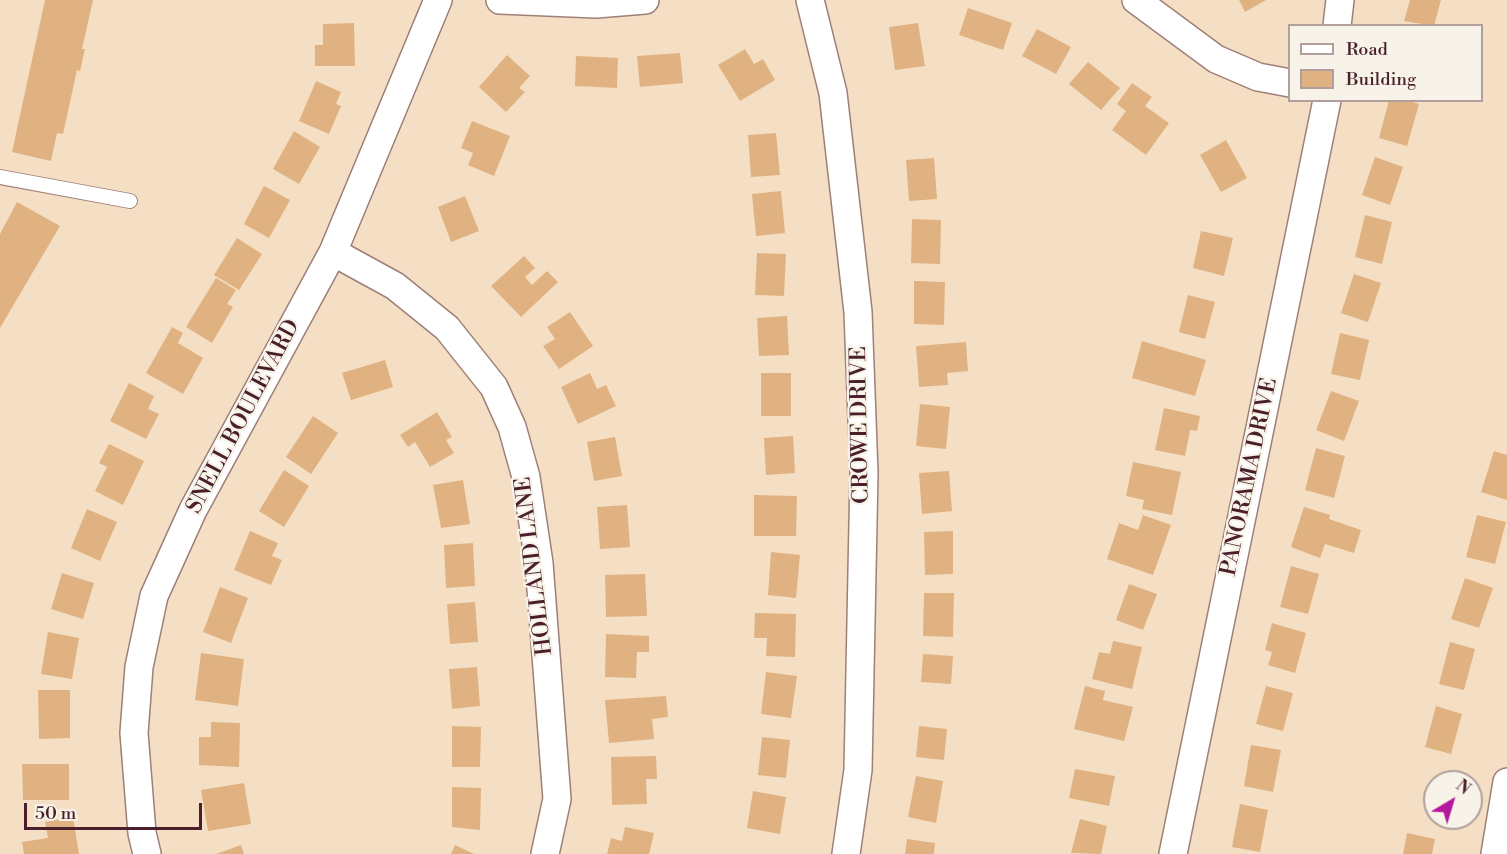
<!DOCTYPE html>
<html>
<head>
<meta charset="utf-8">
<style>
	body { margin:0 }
	#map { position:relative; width:1507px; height:854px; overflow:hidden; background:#f4dfc5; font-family:"Libre Bodoni",serif }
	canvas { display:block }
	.legend { position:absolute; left:1288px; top:24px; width:195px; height:78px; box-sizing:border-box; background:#f7f3e8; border:2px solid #b29e9c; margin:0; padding:8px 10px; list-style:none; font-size:18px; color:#4a1f2b }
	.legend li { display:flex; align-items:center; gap:12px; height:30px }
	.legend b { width:30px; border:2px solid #b29e9c }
	.north { position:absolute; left:1423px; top:770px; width:60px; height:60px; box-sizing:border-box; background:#f7f3e8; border:2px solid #b29e9c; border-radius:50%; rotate:38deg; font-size:16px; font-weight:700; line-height:24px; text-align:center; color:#4a1f2b }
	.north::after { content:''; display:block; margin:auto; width:21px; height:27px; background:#b5179e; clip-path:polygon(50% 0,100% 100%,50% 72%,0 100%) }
	.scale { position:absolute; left:24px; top:803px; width:178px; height:27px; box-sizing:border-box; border:3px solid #4a1f2b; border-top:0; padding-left:8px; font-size:18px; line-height:21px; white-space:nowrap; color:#4a1f2b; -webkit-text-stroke:4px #f7f3e8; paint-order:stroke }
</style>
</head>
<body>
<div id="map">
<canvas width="1507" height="854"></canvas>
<ul class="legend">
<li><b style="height:8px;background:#fff"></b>Road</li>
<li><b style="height:16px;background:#e0b282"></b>Building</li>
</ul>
<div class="north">N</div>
<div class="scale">50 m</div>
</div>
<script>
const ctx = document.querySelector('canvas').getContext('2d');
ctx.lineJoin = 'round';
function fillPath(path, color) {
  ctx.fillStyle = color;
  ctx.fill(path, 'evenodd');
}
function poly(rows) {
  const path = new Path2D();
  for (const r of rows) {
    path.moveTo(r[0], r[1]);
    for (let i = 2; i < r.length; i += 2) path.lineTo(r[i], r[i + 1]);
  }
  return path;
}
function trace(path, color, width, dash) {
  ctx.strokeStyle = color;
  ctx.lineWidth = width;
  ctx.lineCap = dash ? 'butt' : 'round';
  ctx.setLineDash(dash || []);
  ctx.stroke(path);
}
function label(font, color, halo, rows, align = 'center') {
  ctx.font = font + ' "Libre Bodoni",serif';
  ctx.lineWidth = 4.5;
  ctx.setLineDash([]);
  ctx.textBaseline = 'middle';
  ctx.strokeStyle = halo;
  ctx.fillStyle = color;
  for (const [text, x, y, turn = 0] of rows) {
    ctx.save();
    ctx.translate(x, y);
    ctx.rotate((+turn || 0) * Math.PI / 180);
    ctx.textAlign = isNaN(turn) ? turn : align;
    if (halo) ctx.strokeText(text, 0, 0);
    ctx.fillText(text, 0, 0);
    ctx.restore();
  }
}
fillPath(poly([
	[45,0,93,0,82,49,85,49,80,71,77,70,63,134,57,133,51,161,12,152],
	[1239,0,1266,0,1245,12],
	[1410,0,1441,0,1434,26,1404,21],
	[968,8,1012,23,1003,50,959,35],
	[354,23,355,66,315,66,315,45,323,45,323,24],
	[918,23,925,66,895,70,889,27],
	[1037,29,1071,47,1056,74,1022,56],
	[745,49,754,64,763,59,775,80,740,101,718,65],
	[680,53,683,83,640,87,637,56],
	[507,55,530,76,519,88,525,92,506,112,479,87],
	[576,56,618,58,617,88,575,86],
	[1088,62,1120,88,1101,110,1069,84],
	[316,81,341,92,336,104,341,106,329,134,299,121],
	[1132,83,1152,97,1145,106,1169,123,1146,155,1112,130,1126,111,1117,104],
	[1389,100,1406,100,1419,104,1407,146,1379,138],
	[472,121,510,136,494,176,468,165,473,153,461,148],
	[294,131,320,147,299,184,273,169],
	[776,133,780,175,751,177,748,135],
	[1226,140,1247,178,1221,192,1200,155],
	[1375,157,1403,167,1390,205,1362,195],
	[934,158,937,199,909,201,906,160],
	[264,186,290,200,269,238,244,224],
	[781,191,785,233,756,236,752,194],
	[465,196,479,231,451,242,438,207],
	[17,202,60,226,0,328,0,234],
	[1365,215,1392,222,1382,264,1355,257],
	[912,219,941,220,940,264,911,263],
	[1201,231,1233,238,1224,276,1193,268],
	[237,238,262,254,239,290,214,275],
	[757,253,786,254,784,296,755,295],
	[524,256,535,268,525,277,532,285,547,271,558,282,521,317,491,286],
	[1354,274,1381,283,1368,322,1341,313],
	[216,278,236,290,227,304,233,307,212,343,186,327],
	[914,281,945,282,944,325,914,324],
	[1188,295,1215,302,1205,339,1179,332],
	[570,312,593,346,559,369,543,346,555,339,547,327],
	[787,316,789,355,759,356,757,318],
	[172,327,183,333,178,343,203,358,183,394,146,373],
	[1340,333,1369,340,1360,380,1331,374],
	[1142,341,1206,360,1195,396,1132,378],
	[966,342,968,371,947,373,948,385,919,387,916,346],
	[385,360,393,387,351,400,342,373],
	[590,373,597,389,606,385,616,406,578,424,561,387],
	[761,373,791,373,791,416,761,416],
	[129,383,154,396,148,409,159,414,146,439,110,421],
	[1331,391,1359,401,1344,441,1316,430],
	[920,404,950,407,946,449,916,446],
	[1164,408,1200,416,1197,431,1190,430,1185,456,1155,450],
	[437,412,452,437,446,440,454,453,430,467,415,442,408,447,400,435],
	[313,416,338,433,311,474,286,457],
	[793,436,795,473,766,475,764,438],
	[615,437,622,476,594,481,587,442],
	[109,444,144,461,123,505,95,491,107,467,99,463],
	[1316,448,1345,456,1334,498,1305,490],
	[1494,451,1507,455,1507,500,1481,492],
	[1133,462,1181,472,1172,515,1142,509,1144,500,1126,496],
	[284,470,309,486,284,527,259,511],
	[949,471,952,511,922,514,919,473],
	[463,480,470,524,441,528,433,485],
	[754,495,797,496,796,536,754,536],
	[627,505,630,547,600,549,597,507],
	[1304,507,1330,515,1329,519,1361,530,1354,553,1325,544,1320,558,1291,547],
	[87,509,117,522,100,561,71,548],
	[1143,515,1171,525,1153,575,1107,559,1119,523,1138,530],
	[1477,515,1506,522,1495,564,1466,557],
	[250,531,278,543,272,556,282,560,271,585,234,570],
	[953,531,953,574,925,575,924,532],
	[473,543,475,586,446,588,444,545],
	[771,552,800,555,796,598,768,595],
	[1291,566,1319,574,1308,614,1280,607],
	[62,573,94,583,83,619,51,609],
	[645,574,647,616,606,617,605,575],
	[1465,578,1493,588,1479,628,1451,619],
	[1129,584,1157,594,1143,630,1116,620],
	[220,587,248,598,231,643,203,632],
	[924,593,954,593,953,637,923,636],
	[475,602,478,642,450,644,447,604],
	[755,613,796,614,795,657,766,656,767,638,754,638],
	[1272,623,1306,633,1295,673,1268,665,1272,652,1265,650],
	[48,632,79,638,72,679,41,674],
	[606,634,649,636,649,652,637,652,636,678,605,677],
	[1113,641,1142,647,1132,689,1092,679,1099,652,1110,654],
	[1450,642,1475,649,1464,690,1439,684],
	[201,653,244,659,238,706,195,700],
	[923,654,953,656,951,684,921,682],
	[477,667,480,706,452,709,449,669],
	[766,672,797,676,791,718,761,714],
	[1085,686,1105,691,1103,700,1133,707,1124,741,1074,729],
	[1266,686,1293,693,1283,731,1256,724],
	[38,690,70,690,70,738,39,739],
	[666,696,668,717,652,719,654,739,609,743,605,700],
	[1436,706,1462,714,1451,754,1425,747],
	[211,722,240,723,239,767,199,765,199,737,211,737],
	[452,726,481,727,480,767,452,767],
	[919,726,947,729,944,760,916,757],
	[762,737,790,740,786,778,758,775],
	[1251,745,1281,750,1273,792,1244,786],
	[656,756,657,779,646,779,647,804,612,805,611,757],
	[22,764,69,764,69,800,23,800],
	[1075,769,1115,776,1109,806,1069,798],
	[916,776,943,781,936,823,908,817],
	[244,783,251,824,208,831,201,790],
	[452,787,481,788,480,830,452,827],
	[753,791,786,797,780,834,747,828],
	[1240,804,1268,810,1260,852,1232,847],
	[73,817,79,854,24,854,22,842,48,838,45,822],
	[1080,819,1107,826,1101,854,1071,853],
	[625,827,654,833,649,854,607,854,611,838,622,841],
	[1407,833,1435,839,1432,854,1403,854],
	[907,839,935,843,934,854,905,854],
	[241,845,244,854,216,854],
	[455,845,474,854,451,854]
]), '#e0b282');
const service = poly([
	[0,177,130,201]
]);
const minor = poly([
	[500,0,596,4,645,0],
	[810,0,833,93,858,312,864,473,858,770,846,854],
	[1136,0,1216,59,1258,77,1290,83],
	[1337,26,1340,0],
	[333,252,395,286,447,328,494,387,512,427,526,477,539,563,557,799,545,854],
	[147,854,142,833,134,733,139,667,154,596,193,510,333,252,438,0],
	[1173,854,1327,100],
	[1495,854,1507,782]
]);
trace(service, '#9f7f78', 16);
trace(minor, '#9f7f78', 30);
trace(service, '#fff', 14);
trace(minor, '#fff', 27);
label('22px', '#4a1f2b', '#f7f3e8', [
	["SNELL BOULEVARD",244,417,-62],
	["CROWE DRIVE",861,425,-91],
	["PANORAMA DRIVE",1250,477,-78],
	["HOLLAND LANE",535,566,-97]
]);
</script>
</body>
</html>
